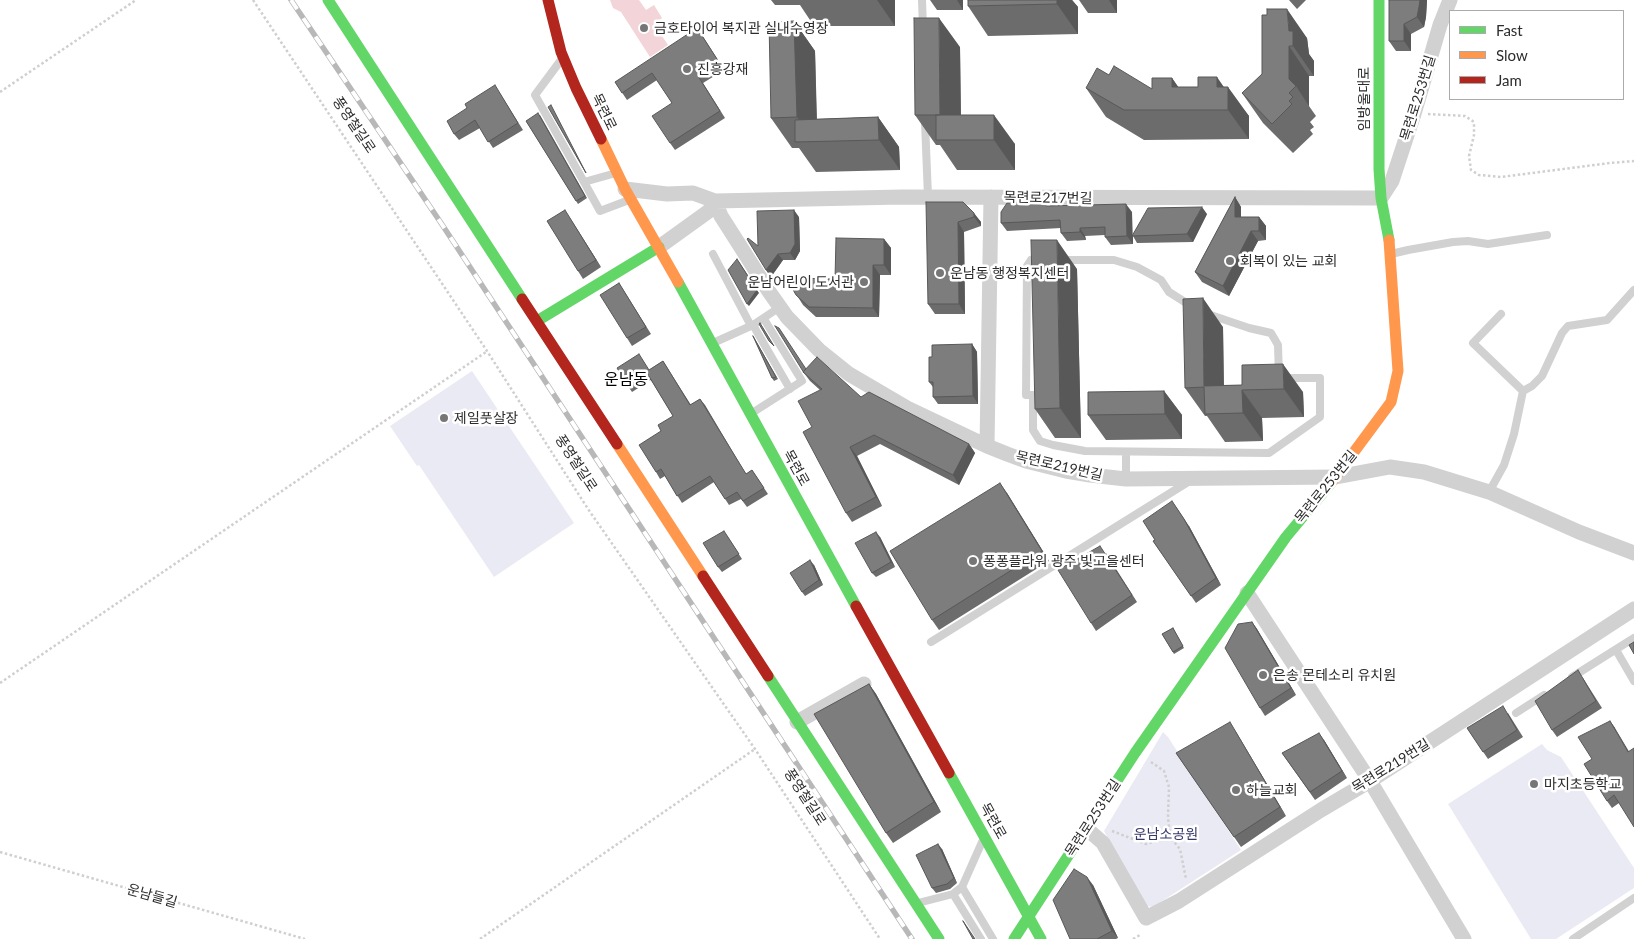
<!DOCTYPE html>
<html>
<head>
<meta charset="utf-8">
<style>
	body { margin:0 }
	#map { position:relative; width:1634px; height:939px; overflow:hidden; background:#fff; font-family:Lato,sans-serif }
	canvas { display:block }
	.legend { position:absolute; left:1449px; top:10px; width:175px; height:90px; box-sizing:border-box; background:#fff; border:1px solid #ababab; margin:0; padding:6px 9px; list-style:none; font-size:15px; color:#2c2c2c }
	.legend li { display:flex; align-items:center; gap:10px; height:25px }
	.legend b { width:25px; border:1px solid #ababab }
</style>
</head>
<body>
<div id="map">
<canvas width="1634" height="939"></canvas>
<ul class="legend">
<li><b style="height:6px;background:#63d668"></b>Fast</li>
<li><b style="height:6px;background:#ff974d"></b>Slow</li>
<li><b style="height:6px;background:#b3261e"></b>Jam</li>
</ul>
</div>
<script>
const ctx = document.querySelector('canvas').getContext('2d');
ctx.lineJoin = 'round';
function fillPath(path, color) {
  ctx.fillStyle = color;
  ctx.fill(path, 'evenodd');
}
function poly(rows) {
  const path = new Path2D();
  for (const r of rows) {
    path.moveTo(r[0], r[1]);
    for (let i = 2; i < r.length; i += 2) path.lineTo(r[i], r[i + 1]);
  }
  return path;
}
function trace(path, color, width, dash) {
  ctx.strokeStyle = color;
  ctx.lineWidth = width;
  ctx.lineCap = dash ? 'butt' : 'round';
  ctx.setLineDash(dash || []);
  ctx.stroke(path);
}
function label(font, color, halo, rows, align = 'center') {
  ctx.font = font + ' Lato,"Noto Sans KR",sans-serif';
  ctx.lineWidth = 5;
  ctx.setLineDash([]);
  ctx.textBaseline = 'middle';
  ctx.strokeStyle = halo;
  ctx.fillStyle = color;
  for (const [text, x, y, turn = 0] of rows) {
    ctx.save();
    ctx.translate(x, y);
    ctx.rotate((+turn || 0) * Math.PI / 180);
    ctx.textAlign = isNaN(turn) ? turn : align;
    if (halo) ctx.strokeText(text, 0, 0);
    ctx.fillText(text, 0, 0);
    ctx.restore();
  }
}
fillPath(poly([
	[472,371,574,523,494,577,419,465,417,466,390,426],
	[1163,732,1168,737,1241,850,1153,907,1147,906,1141,900,1104,831],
	[1542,744,1547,750,1561,757,1634,868,1634,888,1556,939,1531,939,1448,804]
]), '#eaeaf4');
fillPath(poly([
	[610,0,639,0,646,10,654,5,662,18,654,24,668,45,650,57,621,12,613,8]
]), '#f2d4d9');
trace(poly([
	[253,0,487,351,588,509,755,749,880,939],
	[0,92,136,0],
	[1428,114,1465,116,1474,122,1474,135,1469,156,1471,170,1479,175,1501,177,1610,163,1634,161],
	[0,683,486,352],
	[1151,762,1164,771,1169,787,1168,817,1170,837,1180,849,1186,879],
	[1112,831,1146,844,1170,837],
	[0,852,305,939],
	[480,939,755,749],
	[1133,939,1140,935]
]), '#cfcfcf', 2.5, [2.5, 2.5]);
trace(poly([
	[922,0,923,28],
	[561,60,535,95,584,182,616,173],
	[925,122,928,197],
	[584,182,600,211,629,200],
	[713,254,751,326],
	[1391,254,1408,250,1453,242,1468,241,1488,244,1547,235],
	[1031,260,1114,260,1137,267,1161,280,1169,292,1199,311,1249,328,1271,333,1278,345,1279,378,1320,378,1320,417,1269,453,1085,451,1053,445,1040,441,1033,430,1033,395,1026,395,1027,266,1031,260],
	[1501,314,1473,343,1523,391],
	[753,325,790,389],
	[713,343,753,325,780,307],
	[752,413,802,381,764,319],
	[1126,453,1126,479],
	[1489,492,1504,465,1514,434,1523,391,1532,386,1542,376,1562,333,1568,326,1607,320,1634,290],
	[931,642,1188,482],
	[1616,650,1634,681],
	[1572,677,1634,638],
	[1516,713,1544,695],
	[962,887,993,939],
	[953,894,962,887,982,842],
	[918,903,953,894,981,939],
	[1573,939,1634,898]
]), '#d1d1d1', 8);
trace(poly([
	[625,189,667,194,693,193,715,201,902,197,1381,198,1392,181,1414,114,1440,25,1450,0],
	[715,201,721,216,770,293,787,317,819,350,849,374,907,408,987,446,1007,454,1026,461,1066,471,1090,475,1126,479,1336,477,1390,467,1424,472,1489,492,1579,532,1634,553],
	[659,247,709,211,715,201],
	[987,446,991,197],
	[1247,593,1370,781,1464,939],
	[797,722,864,684],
	[1086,828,1103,843,1146,918,1179,901,1321,810,1370,781,1634,609]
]), '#d1d1d1', 15);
trace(poly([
	[328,0,522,299],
	[1379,0,1379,169,1381,198,1389,240],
	[678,282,856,606],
	[537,321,659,247],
	[768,676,939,939],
	[949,773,1041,939],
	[1014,939,1135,753,1286,537,1331,483]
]), '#63d668', 11);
trace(poly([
	[601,139,625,189,678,282],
	[617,444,703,576],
	[1331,483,1391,402,1398,371,1389,240]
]), '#ff974d', 11);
trace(poly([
	[548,0,561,52,576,88,601,139],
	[522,299,617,444],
	[703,576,768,676],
	[856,606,949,773]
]), '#b3261e', 11);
const rail = poly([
	[291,0,441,223,912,939]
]);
trace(rail, '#b8b8b8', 5.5);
trace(rail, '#fff', 4, [11]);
fillPath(poly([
	[771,0,895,0,895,26,814,26,800,5,775,5],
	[930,0,963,0,963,10,937,10],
	[1072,0,1078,7,1078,34,988,36,968,6],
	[1079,0,1117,0,1117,13,1088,13],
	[1289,0,1306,0,1297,9],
	[1389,0,1427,0,1426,17,1424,27,1411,34,1411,51,1396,51,1389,41],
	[1267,15,1307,38,1309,54,1314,61,1314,76,1309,76,1309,106,1316,116,1310,122,1314,127,1310,130,1313,134,1293,153,1263,123,1242,93,1262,74],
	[794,21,815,51,817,119,878,117,899,147,900,170,816,172,799,148,792,148,771,118],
	[702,35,724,70,703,83,725,118,675,150,670,143,672,103,657,80,627,100,615,82],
	[960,47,961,115,1015,144,1015,170,957,170,940,145,936,145,915,115],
	[1172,78,1178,87,1224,87,1249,116,1249,139,1144,140,1106,117,1086,88,1152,89],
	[499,92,523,130,493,148,480,128,459,140,454,134],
	[540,115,587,198,578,204,526,121],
	[1235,197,1241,207,1241,217,1259,217,1266,226,1266,240,1258,241,1229,296,1202,282,1195,272],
	[963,202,981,222,981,226,964,232,965,314,935,314,928,304],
	[1048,206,1132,212,1132,235,1207,214,1193,242,1137,243,1133,236,1133,244,1111,245,1105,237,1105,235,1085,236,1086,240,1067,241,1061,233,1061,228,1007,231,1001,223],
	[799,217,800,251,795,260,783,260,771,277,766,270,758,246],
	[570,218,601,267,583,279,578,271],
	[884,239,891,248,891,275,880,275,879,317,816,317,803,305,791,286,835,279],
	[1077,269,1081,438,1055,438,1035,409],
	[619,283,651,334,632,346,627,338],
	[1223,327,1224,385,1242,385,1242,365,1303,392,1304,417,1262,418,1263,441,1225,442,1207,416,1205,416,1185,388],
	[753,336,778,379,774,381,772,378],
	[972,344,977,352,978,404,938,404,933,397,933,387,929,382,932,357],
	[663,361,691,405,700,399,746,474,752,470,768,494,747,507,741,499,729,505,714,482,682,503,665,476,660,479,656,472,661,431,673,416,651,380,632,392,628,386,649,370],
	[806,369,861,397,969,444,975,453,959,485,880,444,857,456,882,506,852,522,846,513,820,390,810,381,804,373],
	[1164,391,1182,415,1182,439,1106,440,1088,415],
	[1007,493,1049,561,939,630,932,620],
	[1189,526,1221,585,1196,603,1153,541],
	[727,536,742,559,722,572,718,567],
	[880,537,895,567,876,577,872,573],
	[1106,553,1137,602,1096,631,1091,623],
	[814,565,823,585,805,596,802,592],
	[1252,622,1257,629,1296,695,1265,716,1260,708],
	[1173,628,1184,648,1174,654,1162,634],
	[1583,678,1602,708,1557,737,1552,730],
	[869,684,876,694,941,812,893,843,886,833],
	[1508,713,1523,737,1488,759,1467,728],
	[1610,721,1615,728,1619,803,1612,808,1607,801,1592,759],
	[1236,732,1286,816,1241,847,1176,753],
	[1324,740,1347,778,1315,800,1282,753],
	[942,849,957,883,950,889,936,893,932,888],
	[1093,885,1118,938,1116,939,1070,939]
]), '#6c6c6c');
fillPath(poly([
	[877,0,895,0,895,26],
	[957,0,963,0,963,10],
	[1057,0,1072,0,1078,7,1078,34,1057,4],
	[1109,0,1117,0,1117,13],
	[1420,0,1427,0,1426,17,1424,27,1417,17],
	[1287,9,1307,38,1309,54,1314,61,1314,76,1293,46,1289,31],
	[939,18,960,47,961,140,940,115],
	[794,21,815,51,817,141,814,142,797,117],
	[1404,24,1411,34,1411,51,1404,41],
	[1289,46,1309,76,1309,106,1296,86,1289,79],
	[1217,77,1228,93,1228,87,1249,116,1249,139,1228,110,1217,87],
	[1172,78,1193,108,1172,87],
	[994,115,1015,144,1015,170,994,140],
	[878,117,899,147,900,170,879,140],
	[1235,197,1241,207,1241,226,1235,217],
	[1126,204,1132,212,1133,244,1127,236],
	[1202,207,1207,214,1193,242,1187,234],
	[565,210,570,218,601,267,596,260],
	[794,210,799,217,800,251,795,260,790,253],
	[974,213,981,222,981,226,974,217],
	[1259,217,1266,226,1266,240,1259,231],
	[958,222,964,232,965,314,959,304],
	[1080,228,1085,236,1086,240,1080,232],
	[1251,231,1258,241,1229,296,1223,286],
	[884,239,891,248,891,275,884,265],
	[1057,240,1077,269,1081,438,1060,408],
	[778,254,783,260,771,277,766,270],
	[739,262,759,293,749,306,747,304],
	[873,265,880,275,879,317,873,308],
	[1203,298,1223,327,1224,414,1204,386],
	[972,344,977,352,978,404,973,396],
	[1283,364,1303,392,1304,417,1284,389],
	[1242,390,1262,418,1263,441,1243,413],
	[1164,391,1182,415,1182,439,1165,414],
	[700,399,705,405,750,481,746,474],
	[969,444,975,453,959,485,953,475],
	[850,447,857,456,882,506,876,497],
	[1000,483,1007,493,1049,561,1042,551],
	[1172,501,1189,526,1221,585,1216,578],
	[876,532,880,537,895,567,891,562],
	[810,560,814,565,823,585,819,580],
	[1252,622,1257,629,1296,695,1291,688],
	[869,684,876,694,941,812,934,802],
	[1610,721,1615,728,1634,760,1628,752],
	[1230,722,1236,732,1286,816,1280,807],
	[1319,733,1324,740,1347,778,1342,771],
	[938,844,942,849,957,883,954,878],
	[1087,877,1093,885,1118,938,1112,931]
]), '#585858');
const building = poly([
	[968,0,1057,0,1057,4,968,6,968,0],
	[1389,0,1420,0,1419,7,1417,17,1404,24,1404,41,1389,41,1389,0],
	[1267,9,1287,9,1289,31,1293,31,1293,46,1289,46,1289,79,1296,86,1289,93,1293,97,1289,101,1292,104,1272,124,1242,93,1262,74,1262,15,1267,15,1267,9],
	[914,18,939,18,940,115,915,115,914,18],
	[794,21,797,117,771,118,769,22,794,21],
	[697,28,719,62,698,76,720,111,670,143,652,116,672,103,652,73,622,93,615,82,697,28],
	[1114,66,1152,89,1152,78,1172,78,1172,87,1198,87,1198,77,1217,77,1217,87,1228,87,1228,110,1124,110,1086,88,1097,68,1109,75,1114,66],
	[495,85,518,123,488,142,475,120,454,134,447,121,467,108,465,104,495,85],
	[551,105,586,173,548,107,551,105],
	[538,113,585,196,576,201,526,121,538,113],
	[936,115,994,115,994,140,936,140,936,115],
	[878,117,879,140,795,142,795,120,878,117],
	[1235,197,1235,217,1259,217,1259,231,1251,231,1223,286,1195,272,1235,197],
	[926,202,963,202,974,213,974,217,958,222,959,304,928,304,926,202],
	[1045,202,1046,206,1126,204,1127,236,1105,237,1105,227,1080,228,1080,232,1061,233,1060,220,1001,223,1001,212,1007,203,1045,202],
	[1202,207,1187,234,1132,236,1148,208,1202,207],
	[565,210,596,260,578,271,547,221,565,210],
	[794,210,795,244,790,253,778,254,766,270,747,239,748,238,758,246,757,211,794,210],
	[836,238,884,239,884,265,873,265,873,308,809,307,796,295,791,286,791,278,835,279,836,238],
	[1031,240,1057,240,1060,408,1035,409,1031,240],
	[737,259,757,290,747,304,728,270,737,259],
	[619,283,646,327,627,338,600,295,619,283],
	[1203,298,1204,386,1242,385,1242,365,1283,364,1284,389,1242,390,1243,413,1205,414,1204,387,1185,388,1183,299,1203,298],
	[760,323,774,346,769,341,759,324,760,323],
	[775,326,779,328,806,369,803,372,804,373,775,326],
	[753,336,776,377,772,378,753,336],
	[972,344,973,396,933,397,933,382,929,382,929,357,932,357,932,345,972,344],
	[639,354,649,370,663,361,690,405,700,399,746,474,752,470,764,488,743,501,737,492,725,499,710,476,677,496,661,469,656,472,639,445,661,431,658,425,673,416,647,373,628,386,617,368,639,354],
	[817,357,861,397,869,392,969,444,953,475,874,435,850,447,876,497,846,513,803,432,812,427,798,401,822,389,803,372,817,357],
	[1164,391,1165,414,1088,415,1088,392,1164,391],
	[1000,483,1042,551,932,620,890,551,1000,483],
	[1172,501,1184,519,1216,578,1191,596,1153,541,1155,540,1143,521,1172,501],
	[724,531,739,554,718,567,703,543,724,531],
	[876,532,891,562,872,573,855,543,876,532],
	[1100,546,1132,595,1091,623,1058,570,1100,546],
	[810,560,819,580,802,592,790,573,810,560],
	[1252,622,1291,688,1260,708,1225,648,1238,624,1252,622],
	[1173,628,1183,646,1173,652,1162,634,1173,628],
	[1634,642,1634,654,1629,645,1634,642],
	[1578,670,1596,701,1552,730,1535,701,1578,670],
	[869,684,934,802,886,833,814,714,869,684],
	[1503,706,1517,730,1483,752,1467,728,1503,706],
	[1610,721,1628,752,1634,748,1634,827,1614,795,1607,801,1584,764,1592,759,1578,737,1610,721],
	[1230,722,1280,807,1234,837,1176,753,1230,722],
	[1319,733,1342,771,1310,792,1282,753,1319,733],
	[938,844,954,878,947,884,932,888,916,855,938,844],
	[1074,869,1087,877,1112,931,1097,939,1070,939,1053,900,1074,869],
	[963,921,975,939,973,939,963,921]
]);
fillPath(building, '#7d7d7d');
trace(building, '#585858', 1);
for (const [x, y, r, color] of [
	[644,28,5,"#767676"],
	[687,69,5,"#767676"],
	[1230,261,5,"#767676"],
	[940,273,5,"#767676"],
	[864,282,5,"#767676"],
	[444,418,5,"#767676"],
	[973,561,5,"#767676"],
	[1263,675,5,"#767676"],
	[1534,784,5,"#767676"],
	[1236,790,5,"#767676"]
]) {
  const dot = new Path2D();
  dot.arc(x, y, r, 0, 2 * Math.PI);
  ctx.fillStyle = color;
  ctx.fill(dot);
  trace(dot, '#fff', 2);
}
label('14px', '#2c2c2c', '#fff', [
	["금호타이어 복지관 실내수영장",654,28],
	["진흥강재",697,69],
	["회복이 있는 교회",1240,261],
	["운남동 행정복지센터",950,273],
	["운남어린이 도서관",854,282,"right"],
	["제일풋살장",454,418],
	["퐁퐁플라워 광주 빛고을센터",983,561],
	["은송 몬테소리 유치원",1273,675],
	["마지초등학교",1544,784],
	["하늘교회",1246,790]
], 'left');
label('14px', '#2c2c2c', '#fff', [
	["목련로253번길",1418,98,-73],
	["임방울대로",1364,99,-90],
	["목련로",604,112,64],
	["풍영철길로",354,125,56],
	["목련로217번길",1048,198,1],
	["풍영철길로",576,463,57],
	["목련로219번길",1059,466,13],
	["목련로",796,468,61],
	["목련로253번길",1326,487,-51],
	["목련로219번길",1391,766,-32],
	["풍영철길로",805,797,57],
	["목련로253번길",1093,818,-57],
	["목련로",993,821,61],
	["운남들길",152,896,16]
]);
label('14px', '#373969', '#fff', [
	["운남소공원",1166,834]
]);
label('16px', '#000', '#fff', [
	["운남동",626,380]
]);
</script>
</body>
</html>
